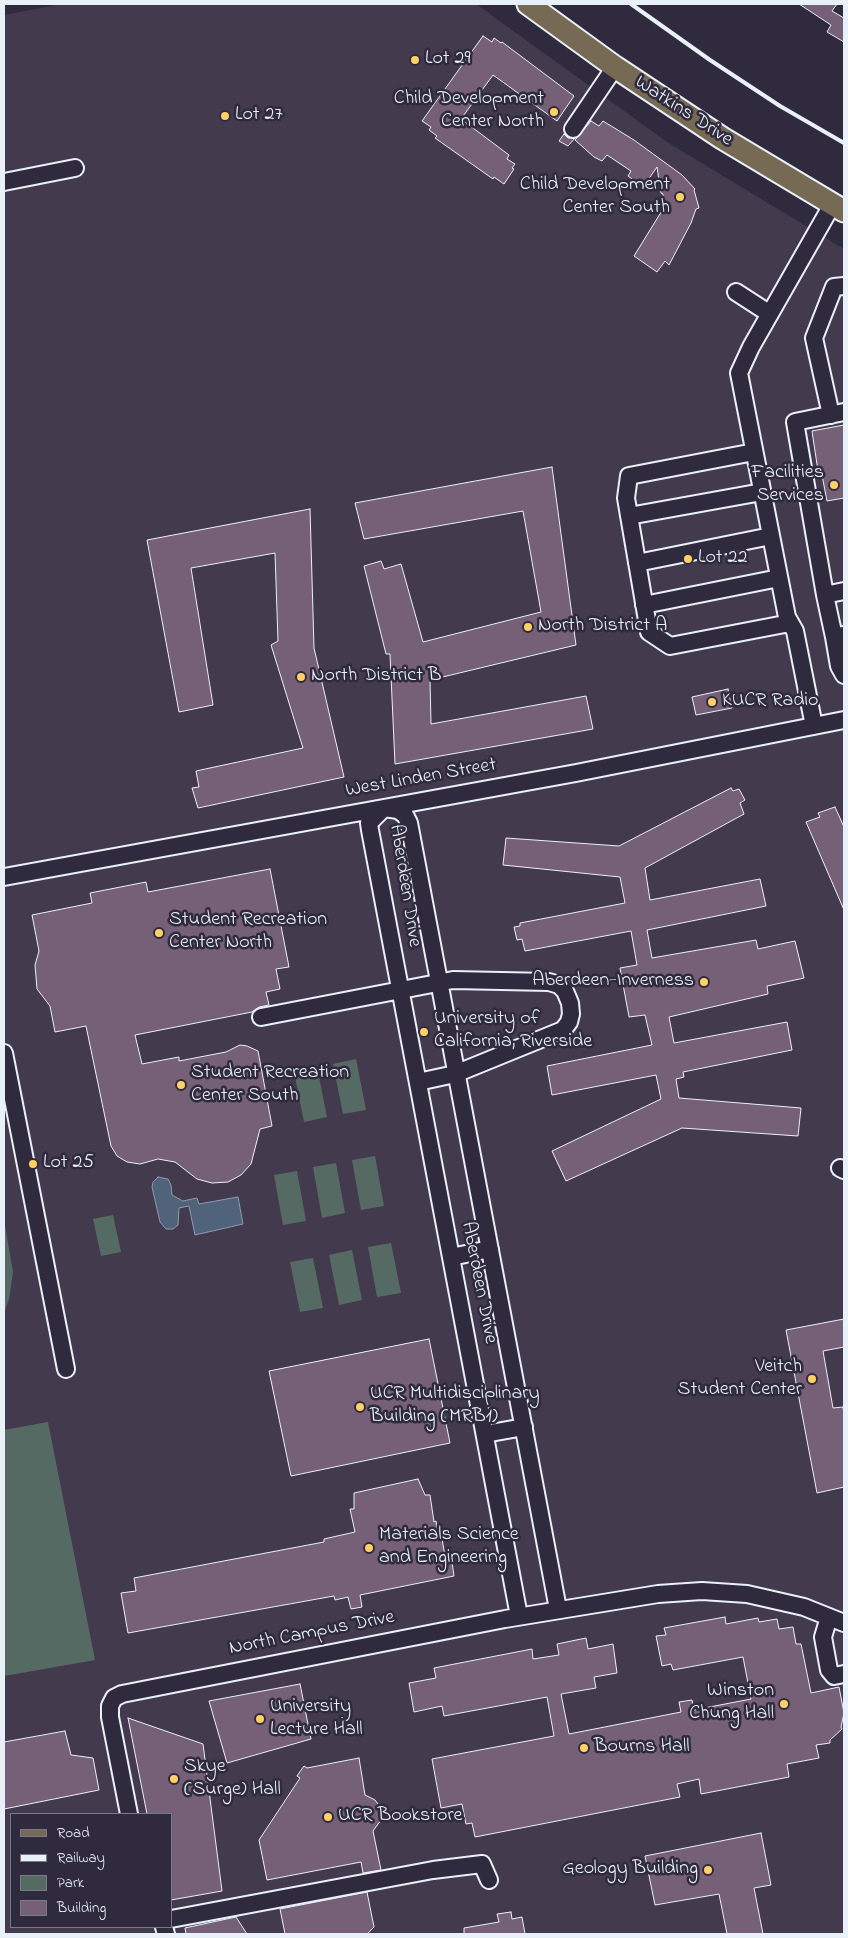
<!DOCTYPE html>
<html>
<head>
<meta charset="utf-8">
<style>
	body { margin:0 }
	#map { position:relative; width:848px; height:1938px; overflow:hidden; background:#2f2a3d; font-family:"Indie Flower",sans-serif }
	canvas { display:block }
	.frame { position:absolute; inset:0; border:5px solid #e8f1f8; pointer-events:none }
	.legend { position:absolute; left:10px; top:1813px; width:162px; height:115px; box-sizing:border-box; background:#2f2a3d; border:1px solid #797a88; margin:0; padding:6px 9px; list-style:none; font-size:15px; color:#e8f1f8 }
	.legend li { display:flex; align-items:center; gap:10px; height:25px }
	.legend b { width:25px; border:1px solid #797a88 }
</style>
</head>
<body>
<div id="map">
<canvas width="848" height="1938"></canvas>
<div class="frame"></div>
<ul class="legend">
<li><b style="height:6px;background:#766a54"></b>Road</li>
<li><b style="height:6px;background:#e8f1f8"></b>Railway</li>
<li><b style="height:14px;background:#566a64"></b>Park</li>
<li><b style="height:14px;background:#766077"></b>Building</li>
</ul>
</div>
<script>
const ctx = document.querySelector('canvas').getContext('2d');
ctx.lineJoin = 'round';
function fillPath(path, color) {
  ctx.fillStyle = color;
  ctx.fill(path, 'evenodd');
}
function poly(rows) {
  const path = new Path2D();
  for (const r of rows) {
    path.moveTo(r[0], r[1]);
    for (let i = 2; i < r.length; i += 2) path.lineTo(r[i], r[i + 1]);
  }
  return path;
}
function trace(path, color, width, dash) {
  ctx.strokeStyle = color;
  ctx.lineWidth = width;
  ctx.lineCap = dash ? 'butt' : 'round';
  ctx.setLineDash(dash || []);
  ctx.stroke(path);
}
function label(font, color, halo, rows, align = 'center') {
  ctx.font = font + ' "Indie Flower",sans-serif';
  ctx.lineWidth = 5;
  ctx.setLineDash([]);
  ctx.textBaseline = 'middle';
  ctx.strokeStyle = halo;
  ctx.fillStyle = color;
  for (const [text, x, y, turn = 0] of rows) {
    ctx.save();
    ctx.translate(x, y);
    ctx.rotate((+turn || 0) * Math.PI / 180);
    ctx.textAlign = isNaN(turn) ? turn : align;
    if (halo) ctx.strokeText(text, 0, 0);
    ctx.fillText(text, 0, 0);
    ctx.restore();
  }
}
fillPath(poly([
	[62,4,476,4,667,142,844,249,844,1934,4,1934,4,15],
	[11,1814,171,1814,171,1927,11,1927]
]), '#443a4e');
fillPath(poly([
	[356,1059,366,1110,343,1114,333,1064],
	[317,1067,327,1117,304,1122,294,1072],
	[375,1156,384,1206,361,1210,352,1160],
	[336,1163,345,1213,322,1218,313,1167],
	[297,1171,306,1221,283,1225,274,1175],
	[113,1215,121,1252,101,1256,93,1219],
	[4,1220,13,1272,9,1299,4,1313],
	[391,1243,401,1293,377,1297,368,1247],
	[352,1250,362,1300,339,1305,329,1255],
	[313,1258,323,1308,300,1312,290,1262],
	[48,1422,95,1660,4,1676,4,1430]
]), '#566a64');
const water = poly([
	[158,1177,168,1179,171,1185,172,1195,183,1201,197,1198,199,1204,238,1197,243,1224,195,1235,189,1206,179,1208,178,1225,173,1229,166,1229,160,1222,152,1187,153,1182,158,1177]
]);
fillPath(water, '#51627b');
trace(water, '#8d9bad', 1);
const building = poly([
	[799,4,837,4,832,11,844,18,844,42,827,32,831,25,799,4],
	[483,36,492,42,494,38,501,43,502,42,574,96,557,121,493,75,461,119,509,155,507,159,515,164,512,168,514,169,504,184,494,177,493,179,435,138,437,136,429,130,431,127,422,121,483,36],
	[591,121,599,126,603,121,634,140,682,175,695,189,694,190,699,208,696,209,691,223,669,265,665,261,657,272,634,256,663,209,663,194,661,193,657,167,643,187,628,176,631,171,607,155,602,161,594,157,575,140,591,121],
	[564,134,568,138,575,138,568,146,559,141,564,134],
	[844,425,844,498,827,501,821,470,818,471,812,431,844,425],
	[552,467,576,645,430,680,431,724,586,696,593,729,395,764,390,654,386,654,364,566,381,561,384,569,401,564,423,642,541,612,523,511,364,539,355,503,552,467],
	[310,509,314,648,344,777,198,808,192,788,199,787,196,771,303,748,271,645,278,641,275,553,191,568,213,705,179,712,147,540,310,509],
	[728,689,732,708,696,715,692,697,728,689],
	[731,788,733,791,739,789,745,800,740,803,744,814,645,868,650,900,760,879,766,906,647,930,652,958,756,940,758,949,795,941,804,978,767,986,768,994,669,1017,674,1043,787,1022,792,1050,683,1072,684,1077,676,1079,679,1098,801,1108,798,1136,682,1128,566,1181,552,1151,661,1099,656,1075,552,1095,547,1066,652,1045,645,1015,629,1017,620,968,637,965,631,931,525,951,522,939,517,940,514,927,520,926,520,923,625,903,620,877,503,865,506,838,619,846,731,788],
	[835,807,844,827,844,910,806,822,820,817,818,813,835,807],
	[270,869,289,967,276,969,280,989,266,992,269,1005,259,1007,252,1012,135,1035,142,1064,179,1057,179,1061,226,1052,240,1045,247,1046,258,1051,272,1126,260,1129,251,1164,241,1175,228,1182,212,1183,197,1179,175,1162,158,1159,140,1164,127,1162,117,1156,111,1146,86,1026,55,1032,50,1006,37,989,35,965,39,951,32,915,92,903,90,893,146,882,148,892,270,869],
	[844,1319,844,1347,823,1351,833,1408,843,1407,844,1414,844,1487,817,1493,786,1330,844,1319],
	[429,1339,450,1443,291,1476,269,1371,429,1339],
	[418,1479,425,1495,430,1495,434,1522,436,1521,439,1539,442,1539,445,1556,451,1555,454,1576,360,1595,362,1607,351,1609,348,1597,335,1600,334,1596,128,1633,121,1593,136,1591,134,1578,324,1542,324,1539,355,1532,350,1509,354,1509,354,1493,418,1479],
	[725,1617,726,1624,758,1618,759,1622,777,1619,779,1629,793,1627,796,1644,801,1644,811,1693,839,1687,844,1713,841,1727,842,1729,830,1740,830,1743,816,1745,819,1758,787,1764,789,1777,701,1794,699,1779,677,1784,680,1797,475,1837,472,1823,466,1824,462,1804,441,1808,432,1759,554,1736,547,1697,444,1716,442,1706,414,1712,409,1683,436,1678,434,1668,532,1649,533,1659,559,1655,557,1644,586,1638,588,1649,613,1644,617,1673,594,1677,596,1688,561,1694,569,1734,681,1712,679,1702,692,1700,694,1710,751,1699,743,1657,673,1670,671,1664,662,1666,656,1636,666,1635,664,1628,725,1617],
	[300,1684,311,1739,227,1763,209,1701,300,1684],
	[128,1718,203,1744,222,1891,171,1900,171,1814,147,1814,128,1718],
	[65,1731,71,1755,93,1758,99,1790,4,1809,4,1742,65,1731],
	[359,1758,365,1795,375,1800,381,1808,381,1820,373,1831,381,1870,363,1873,361,1862,267,1880,259,1840,300,1778,297,1776,304,1766,307,1768,359,1758],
	[761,1833,771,1885,754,1888,763,1934,727,1934,719,1894,655,1905,645,1856,761,1833],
	[367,1892,374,1927,367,1934,285,1934,280,1909,367,1892],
	[511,1912,512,1919,522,1917,525,1934,464,1934,464,1928,499,1922,497,1914,511,1912],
	[236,1917,247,1934,186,1934,185,1928,236,1917]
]);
fillPath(building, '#766077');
trace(building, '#e8f1f8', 1);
const minor = poly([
	[573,129,615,67],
	[4,182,75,168],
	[736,292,770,314],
	[831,415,814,338,834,287,844,286],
	[754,452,629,476,626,498,649,632,670,646,790,623],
	[629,516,762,492],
	[637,563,771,536],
	[825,595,795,422,844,412],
	[644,605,779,578],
	[843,635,834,637,839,666,844,675],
	[834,637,825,595,844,591],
	[814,726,795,631,787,617,739,373,751,347,832,205],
	[4,877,576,773,844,720],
	[261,1017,453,980,549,982,559,985,565,991,570,1003,571,1014,569,1022,563,1030,455,1074,418,1082],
	[4,1053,66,1369],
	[840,1168,844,1170],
	[451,1257,490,1249],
	[485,1434,524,1427],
	[519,1616,370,830,369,823,384,808,398,810,405,815,409,823,558,1609],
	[829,1617,823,1637,829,1670,834,1676,844,1674],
	[129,1814,110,1717,110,1706,114,1698,122,1694,505,1619,658,1594,702,1591,747,1594,804,1607,844,1623],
	[171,1919,433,1870,482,1864,489,1880],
	[164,1927,166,1934]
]);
const major = poly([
	[528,4,615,67,722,138,844,211]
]);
trace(minor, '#e8f1f8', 20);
trace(major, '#e8f1f8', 25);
trace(minor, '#2f2a3d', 16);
trace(major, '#766a54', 21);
trace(poly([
	[631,4,710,60,780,106,844,143]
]), '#e8f1f8', 4);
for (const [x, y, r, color] of [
	[415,60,5,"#ffd166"],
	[554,112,5,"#ffd166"],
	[225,116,5,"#ffd166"],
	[680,197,5,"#ffd166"],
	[834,485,5,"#ffd166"],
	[688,559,5,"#ffd166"],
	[528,627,5,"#ffd166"],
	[301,677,5,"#ffd166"],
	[712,702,5,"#ffd166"],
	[159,933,5,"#ffd166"],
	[704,982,5,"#ffd166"],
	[424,1032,5,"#ffd166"],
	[181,1085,5,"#ffd166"],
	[33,1164,5,"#ffd166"],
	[812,1379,5,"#ffd166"],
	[360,1407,5,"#ffd166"],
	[369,1548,5,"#ffd166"],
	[784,1704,5,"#ffd166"],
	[260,1719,5,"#ffd166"],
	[584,1748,5,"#ffd166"],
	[174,1779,5,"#ffd166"],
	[328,1817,5,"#ffd166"],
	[708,1870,5,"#ffd166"]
]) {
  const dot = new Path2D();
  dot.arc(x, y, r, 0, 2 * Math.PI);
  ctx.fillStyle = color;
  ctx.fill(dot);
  trace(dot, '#2f2a3d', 2);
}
label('20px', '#e8f1f8', '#2f2a3d', [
	["Lot 29",425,60],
	["Child Development",544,100,"right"],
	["Center North",544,123,"right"],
	["Lot 27",235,116],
	["Child Development",670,186,"right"],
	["Center South",670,209,"right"],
	["Facilities",824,474,"right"],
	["Services",824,497,"right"],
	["Lot 22",698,559],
	["North District A",538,627],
	["North District B",311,677],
	["KUCR Radio",722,702],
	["Student Recreation",169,921],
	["Center North",169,944],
	["Aberdeen-Inverness",694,982,"right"],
	["University of",434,1020],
	["California, Riverside",434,1043],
	["Student Recreation",191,1074],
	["Center South",191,1097],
	["Lot 25",43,1164],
	["Veitch",802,1368,"right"],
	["Student Center",802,1391,"right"],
	["UCR Multidisciplinary",370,1395],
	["Building (MRB1)",370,1418],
	["Materials Science",379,1536],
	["and Engineering",379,1559],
	["Winston",774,1692,"right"],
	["Chung Hall",774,1715,"right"],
	["University",270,1708],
	["Lecture Hall",270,1731],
	["Bourns Hall",594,1748],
	["Skye",184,1768],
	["(Surge) Hall",184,1791],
	["UCR Bookstore",338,1817],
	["Geology Building",698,1870,"right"]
], 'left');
label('20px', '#e8f1f8', '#2f2a3d', [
	["Watkins Drive",683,112,33],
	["West Linden Street",421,779,-10],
	["Aberdeen Drive",404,886,81],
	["Aberdeen Drive",478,1283,79],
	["North Campus Drive",312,1634,-11]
]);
</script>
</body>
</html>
